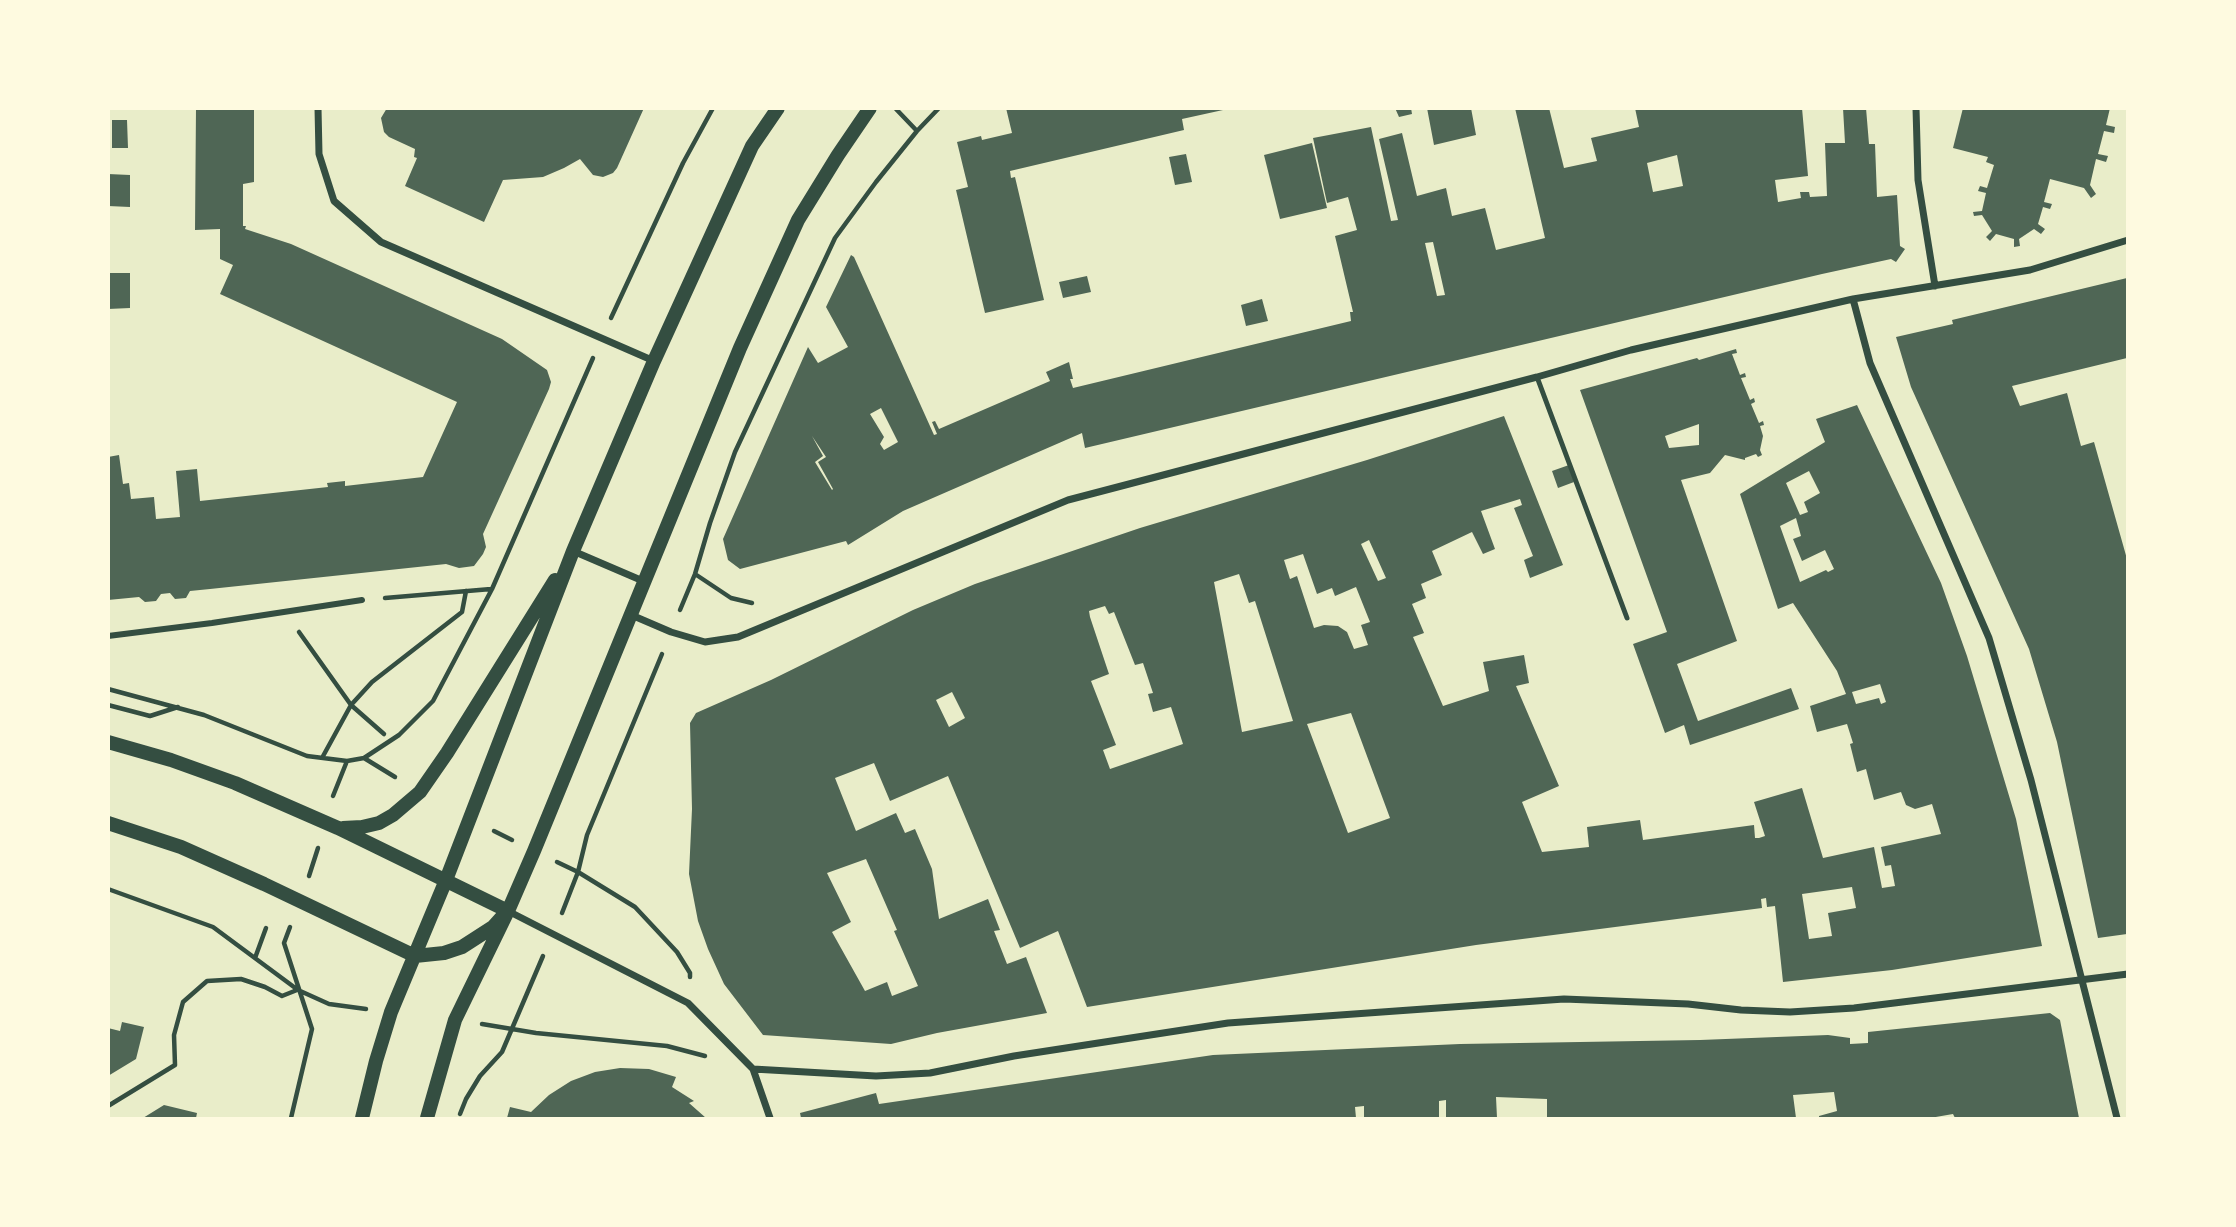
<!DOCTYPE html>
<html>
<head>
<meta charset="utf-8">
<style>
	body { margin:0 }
	#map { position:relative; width:2236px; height:1227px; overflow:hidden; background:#e9edc9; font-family:Helvetica,sans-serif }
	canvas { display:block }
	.frame { position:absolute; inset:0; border:110px solid #fefae0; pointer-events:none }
</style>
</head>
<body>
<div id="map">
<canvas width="2236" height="1227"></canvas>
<div class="frame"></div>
</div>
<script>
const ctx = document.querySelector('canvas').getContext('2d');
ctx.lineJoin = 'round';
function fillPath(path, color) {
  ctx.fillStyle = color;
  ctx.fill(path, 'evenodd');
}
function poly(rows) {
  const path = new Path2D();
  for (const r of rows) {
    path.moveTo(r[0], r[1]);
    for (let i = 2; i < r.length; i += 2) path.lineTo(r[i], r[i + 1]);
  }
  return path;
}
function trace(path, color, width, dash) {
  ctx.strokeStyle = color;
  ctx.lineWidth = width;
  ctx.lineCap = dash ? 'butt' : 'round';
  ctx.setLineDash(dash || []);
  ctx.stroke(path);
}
fillPath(poly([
	[196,108,254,108,254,182,243,184,243,226,246,226,245,229,291,244,502,339,547,370,551,382,549,389,483,534,486,547,483,554,474,566,459,568,446,564,210,589,190,591,186,598,175,599,170,593,161,594,156,601,145,602,139,597,108,600,108,457,119,455,123,484,129,483,131,499,154,497,156,519,180,517,176,471,197,469,200,501,328,487,327,483,345,481,345,486,423,477,457,402,220,294,233,265,220,259,220,229,195,230],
	[387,108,644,108,617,168,613,173,603,177,593,175,580,159,564,168,543,177,503,180,484,222,405,186,417,158,414,157,415,149,389,137,384,132,381,118],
	[1006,108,1222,108,1223,110,1182,119,1184,130,1010,171,1011,178,1015,177,1044,300,985,313,956,190,968,187,957,142,981,136,982,140,1012,133],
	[1395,108,1411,108,1412,114,1399,117],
	[1427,108,1471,108,1476,135,1434,145],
	[1515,108,1549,108,1564,168,1597,161,1591,138,1639,127,1635,108,1802,108,1808,176,1775,180,1778,202,1801,198,1800,192,1809,192,1810,197,1827,196,1825,143,1845,143,1843,108,1866,108,1869,144,1875,144,1877,197,1897,195,1900,246,1905,249,1896,262,1891,259,1822,274,1085,448,1082,433,903,511,848,545,846,541,740,569,728,560,723,539,808,347,818,363,848,347,826,307,851,255,854,257,934,435,937,434,932,422,935,421,939,429,1050,381,1046,372,1069,362,1073,379,1070,379,1073,388,1351,321,1350,312,1353,312,1335,236,1357,230,1348,197,1327,203,1313,138,1371,127,1391,221,1398,220,1379,139,1402,133,1417,196,1446,188,1452,216,1485,208,1496,250,1545,238],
	[1677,155,1683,186,1653,192,1647,163],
	[1433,242,1445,295,1437,296,1425,243],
	[881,408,898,442,884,450,880,444,884,437,870,414],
	[812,436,826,457,818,462,833,489,832,490,815,462,823,456],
	[1963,108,2110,108,2106,125,2115,127,2114,133,2104,131,2098,154,2108,156,2106,162,2096,159,2090,185,2096,194,2091,198,2084,188,2050,179,2044,202,2052,204,2050,209,2043,207,2038,224,2045,229,2041,234,2034,229,2019,239,2020,246,2014,247,2014,239,1996,234,1990,241,1986,237,1992,231,1982,215,1974,216,1973,212,1982,211,1986,193,1978,191,1980,186,1987,188,1994,165,1986,162,1988,157,1953,148],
	[112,120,127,120,128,148,112,148],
	[1312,143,1327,208,1280,219,1264,155],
	[1186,154,1192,182,1175,185,1169,157],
	[108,174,130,175,130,207,108,206],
	[108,273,130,273,130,308,108,309],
	[1087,276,1091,292,1063,298,1059,282],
	[2127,278,2127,358,2012,386,2020,406,2067,393,2081,446,2094,442,2127,559,2127,934,2098,938,2057,742,2029,649,1911,387,1896,337,1953,324,1952,320],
	[1262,299,1268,321,1246,326,1241,305],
	[1736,349,1737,353,1732,354,1740,375,1745,373,1746,377,1741,378,1750,400,1754,398,1755,402,1751,404,1759,423,1763,421,1764,425,1760,426,1763,436,1760,450,1762,455,1758,457,1756,454,1745,458,1745,460,1725,455,1710,473,1681,480,1737,641,1677,664,1698,721,1791,688,1799,709,1690,745,1684,725,1665,733,1633,644,1667,632,1580,390,1697,358,1699,360],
	[1699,424,1699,445,1669,448,1665,436],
	[1857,405,1941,583,1967,656,2016,819,2042,946,1892,970,1783,982,1775,906,1767,907,1766,898,1761,899,1762,908,1476,945,1087,1007,1058,931,1020,948,948,776,890,801,874,763,835,778,856,831,896,813,905,833,915,829,932,869,939,919,988,899,1000,930,994,931,1007,964,1026,957,1047,1013,937,1033,891,1044,763,1035,724,984,708,949,698,921,689,874,692,809,690,723,696,713,771,680,913,610,975,584,1140,528,1367,460,1504,416,1563,565,1530,578,1524,560,1533,556,1514,508,1522,505,1520,499,1481,511,1495,549,1483,554,1472,532,1432,551,1442,575,1421,584,1426,598,1412,604,1424,633,1413,637,1443,706,1489,691,1483,662,1524,655,1529,683,1516,686,1559,786,1522,802,1542,852,1589,847,1587,827,1640,820,1643,840,1754,825,1755,838,1759,838,1765,836,1754,802,1802,788,1823,858,1874,847,1882,888,1895,886,1891,865,1885,866,1881,847,1941,834,1932,804,1915,809,1906,805,1901,792,1874,800,1866,769,1857,772,1850,744,1853,743,1847,724,1817,732,1810,706,1846,694,1837,671,1793,603,1778,609,1740,494,1825,442,1816,419],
	[1809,471,1820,493,1804,502,1808,512,1800,515,1786,483],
	[1796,518,1801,536,1793,539,1802,561,1825,550,1834,569,1828,572,1826,570,1800,582,1780,526],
	[1369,540,1386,578,1378,581,1361,544],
	[1303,554,1317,594,1332,588,1335,596,1356,587,1370,622,1361,625,1368,645,1354,649,1347,632,1338,626,1324,625,1314,628,1297,576,1290,579,1284,560],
	[1239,574,1249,603,1255,601,1293,721,1242,732,1214,582],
	[1105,606,1109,614,1114,612,1135,665,1143,663,1153,693,1148,694,1153,712,1171,707,1183,744,1110,769,1103,750,1116,745,1091,681,1109,674,1090,617,1089,611],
	[1880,684,1886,702,1881,704,1879,698,1856,704,1852,692],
	[952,692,965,718,949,727,936,700],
	[1351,713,1390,818,1348,833,1307,724],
	[866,859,897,930,894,931,918,986,892,996,887,982,865,991,832,932,851,922,827,873],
	[1852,887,1856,908,1828,913,1832,936,1809,939,1802,894],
	[1569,465,1574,482,1558,488,1552,471],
	[2050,1013,2060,1020,2079,1118,1955,1118,1953,1114,1930,1118,1819,1118,1819,1116,1837,1111,1834,1092,1793,1095,1796,1118,1547,1118,1547,1099,1496,1097,1497,1118,1446,1118,1446,1100,1439,1101,1439,1117,1424,1118,1364,1118,1364,1106,1355,1107,1356,1118,801,1118,800,1113,876,1093,879,1104,1213,1055,1460,1044,1700,1040,1828,1035,1850,1038,1850,1044,1868,1043,1868,1032],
	[122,1022,144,1027,136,1059,108,1076,108,1028,120,1031],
	[620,1068,649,1069,676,1077,672,1087,694,1101,689,1103,706,1118,507,1118,510,1107,531,1112,549,1095,571,1081,595,1072],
	[164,1105,197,1113,196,1118,143,1118]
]), '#4f6655');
trace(poly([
	[896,109,917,131],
	[611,318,683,163,713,108],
	[695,574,731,598,752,603],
	[385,598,491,589],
	[680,610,695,574,710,523,735,452,835,238,876,182,917,131,939,108],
	[299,632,351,705,384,734],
	[108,689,204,715,307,756,347,761,364,758,395,777],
	[108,705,150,716,178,707],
	[322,758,351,705,372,682,462,612,466,591],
	[364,758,399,735,433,701,492,589,593,358],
	[333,796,347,761],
	[494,831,512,840],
	[557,862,578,872,635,907,677,952,690,973,690,977],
	[309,876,318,848],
	[108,889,213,927,298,990,329,1004,366,1009],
	[562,913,578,872,587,835,662,654],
	[290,927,284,943,312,1029,291,1118],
	[255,958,266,928],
	[482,1024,536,1033,667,1046,705,1056],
	[108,1106,175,1065,174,1035,183,1002,207,981,241,979,265,987,282,996,297,990],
	[460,1114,466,1099,480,1076,502,1052,543,956]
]), '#344e41', 4.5);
trace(poly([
	[1537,377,1627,618]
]), '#344e41', 5);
trace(poly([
	[108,636,212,623,362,600]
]), '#344e41', 6);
trace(poly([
	[318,108,319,154,334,201,381,242,654,361],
	[1916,108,1918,180,1935,286],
	[1853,299,1870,363,1989,638,2031,780,2117,1118],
	[573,551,643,581],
	[629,614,671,632,705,642,738,637,1068,500,1537,377,1631,350,1853,299,2030,270,2128,240],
	[508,911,688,1003,753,1069,876,1076,930,1073,1014,1056,1228,1023,1564,999,1688,1004,1741,1010,1790,1012,1854,1008,2128,974],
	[753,1069,770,1118]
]), '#344e41', 7);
trace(poly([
	[108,742,171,760,235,783,338,828,508,911],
	[108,823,181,847,264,884,415,956,444,953,462,947,493,927,502,917],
	[343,828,362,827,379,823,393,815,420,792,447,753,555,580],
	[362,1118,376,1061,391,1012,446,880,573,551,654,361,752,146,778,108],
	[427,1118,455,1020,508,911,534,851,740,348,798,220,838,155,870,108]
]), '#344e41', 14);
</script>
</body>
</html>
